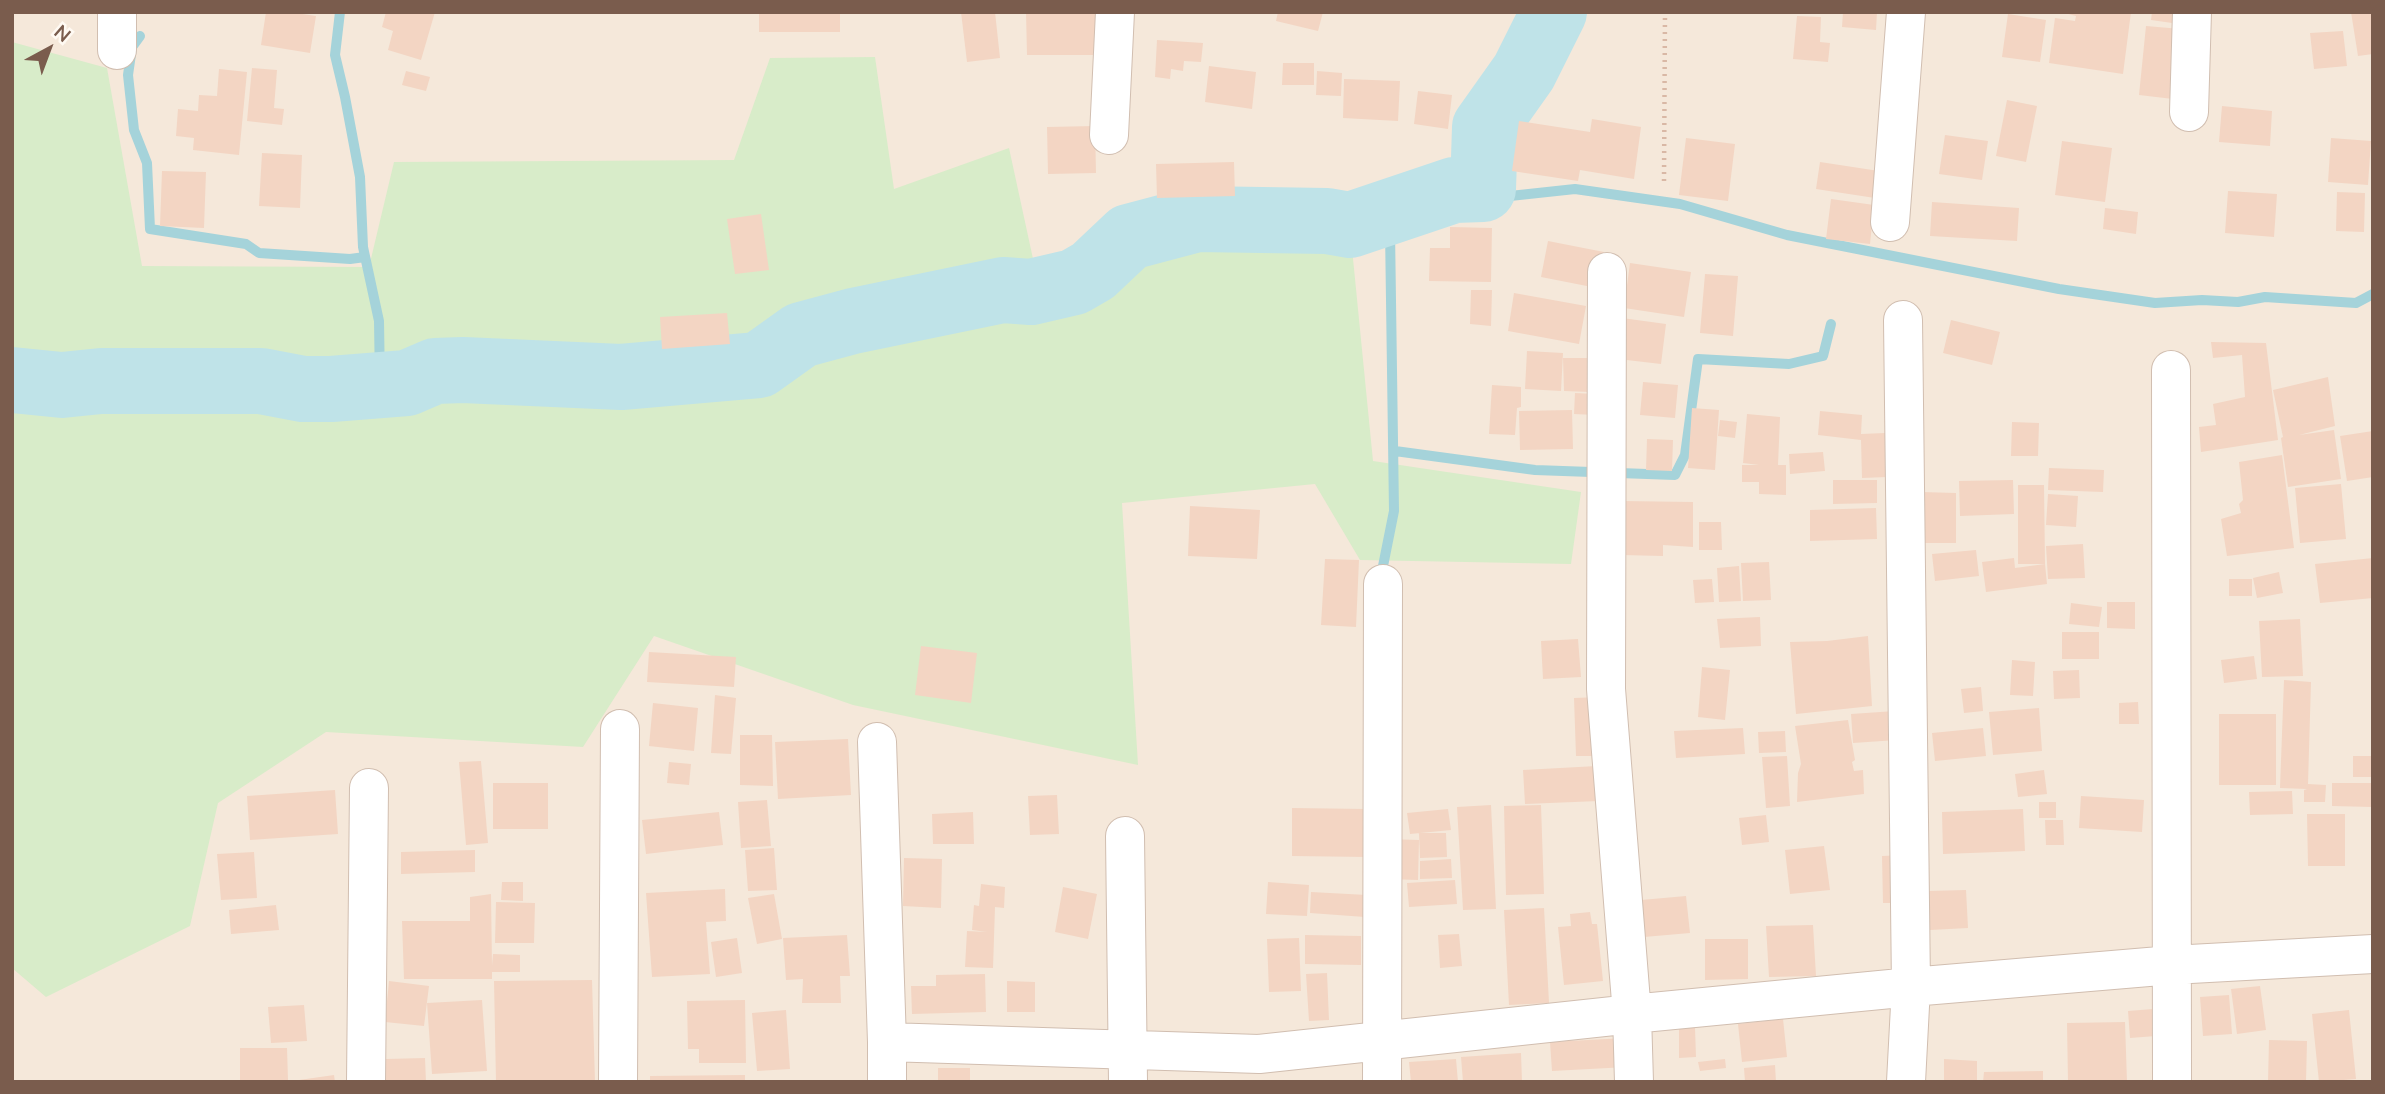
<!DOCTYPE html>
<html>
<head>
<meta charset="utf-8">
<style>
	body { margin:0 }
	#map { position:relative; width:2385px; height:1094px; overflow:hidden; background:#fdf6ec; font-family:Mulish,sans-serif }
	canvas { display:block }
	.frame { position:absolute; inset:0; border:14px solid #7a5c4d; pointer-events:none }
	.north { position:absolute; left:14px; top:14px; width:70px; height:70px; -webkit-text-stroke:5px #fffaf3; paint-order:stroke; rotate:41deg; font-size:19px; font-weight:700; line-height:28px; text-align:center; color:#7a5c4d }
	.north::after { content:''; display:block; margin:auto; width:24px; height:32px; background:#7a5c4d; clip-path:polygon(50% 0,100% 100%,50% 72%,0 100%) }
</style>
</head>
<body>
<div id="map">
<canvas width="2385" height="1094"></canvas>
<div class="frame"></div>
<div class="north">N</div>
</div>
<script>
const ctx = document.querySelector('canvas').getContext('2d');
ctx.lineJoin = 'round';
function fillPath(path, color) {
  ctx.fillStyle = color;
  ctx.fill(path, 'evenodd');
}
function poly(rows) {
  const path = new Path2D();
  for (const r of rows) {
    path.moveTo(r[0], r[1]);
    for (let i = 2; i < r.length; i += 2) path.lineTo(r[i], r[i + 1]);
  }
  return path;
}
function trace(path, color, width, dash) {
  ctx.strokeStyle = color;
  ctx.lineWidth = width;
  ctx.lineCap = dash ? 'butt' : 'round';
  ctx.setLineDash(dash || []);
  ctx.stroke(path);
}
fillPath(poly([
	[12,12,2373,12,2373,1082,12,1082]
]), '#f5e8da');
fillPath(poly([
	[12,42,107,68,142,266,369,267,394,162,734,160,770,58,875,57,894,189,1009,148,1035,268,1349,218,1373,461,1581,492,1571,564,1360,560,1315,484,1122,503,1138,765,853,705,654,636,583,747,326,732,218,803,190,926,46,997,12,968]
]), '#d8ecc9');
trace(poly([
	[340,12,335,55,345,97,360,177,363,247,379,321,380,385],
	[140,36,132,47,128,75,134,130,147,163,150,229,246,244,259,253,350,259,365,257],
	[1473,200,1575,189,1680,204,1787,235,2059,289,2155,303,2202,300,2238,302,2265,297,2356,303,2373,294],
	[1395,451,1535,470,1675,475,1685,455,1698,359,1789,364,1823,356,1831,324],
	[1381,576,1394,511,1390,230]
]), '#a5d3da', 10);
trace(poly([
	[12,380,62,385,101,381,261,381,303,389,331,389,407,383,435,371,463,370,621,377,759,365,801,335,853,321,1003,290,1031,292,1074,282,1093,271,1129,237,1197,219,1327,221,1350,225,1454,190,1483,189,1485,127,1524,72,1554,12]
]), '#bfe3e8', 66);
fillPath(poly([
	[266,12,289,12,316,16,310,53,261,45],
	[386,12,435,12,421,60,388,50,393,31,382,27],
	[759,12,840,12,840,32,759,32],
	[961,12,995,12,1000,58,967,62],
	[1026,12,1097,12,1097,55,1027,55],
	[1278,12,1323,12,1318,31,1276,21],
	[1843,12,1877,12,1876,30,1842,27],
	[2061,12,2131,12,2123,74,2049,63,2055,18,2075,21,2076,16],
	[2152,12,2181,12,2179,24,2151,20],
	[2351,12,2373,12,2373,54,2358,56],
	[2008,14,2046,20,2040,62,2002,57],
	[1797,16,1821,17,1820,42,1830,43,1828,62,1793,59],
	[2146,26,2181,29,2173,99,2139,95],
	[2343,31,2347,66,2314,69,2310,33],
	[1157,40,1203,43,1201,62,1184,61,1183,71,1171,69,1170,79,1155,77],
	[1283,63,1314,63,1314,85,1282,85],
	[1209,66,1256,72,1252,109,1205,102],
	[252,68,277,70,274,108,284,109,282,125,247,121],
	[219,69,247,72,239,155,193,150,194,138,176,136,178,109,198,111,199,95,217,96],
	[406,71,430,77,426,91,402,85],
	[1317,71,1342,73,1341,96,1316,95],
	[1344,79,1400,81,1398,121,1343,118],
	[1418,91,1452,95,1448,129,1414,124],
	[2007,100,2037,106,2026,162,1996,156],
	[2222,106,2272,111,2270,146,2219,142],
	[1592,119,1641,127,1634,179,1580,170,1578,181,1512,171,1519,121,1590,132],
	[1095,126,1096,173,1048,174,1047,127],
	[1945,135,1988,141,1982,180,1939,174],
	[1686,138,1735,144,1728,201,1679,195],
	[2331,138,2371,141,2368,185,2328,182],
	[2062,141,2112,148,2105,202,2055,195],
	[262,153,302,155,300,208,259,206],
	[1234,162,1235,196,1157,198,1156,164],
	[1820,162,1879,171,1875,198,1816,189],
	[162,171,206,172,204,228,160,226],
	[2228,191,2277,194,2274,237,2225,233],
	[2337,192,2365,193,2364,232,2336,231],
	[1831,199,1874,205,1870,244,1826,239],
	[1932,202,2019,208,2017,241,1930,236],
	[2105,208,2138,212,2136,234,2103,229],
	[761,214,769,270,735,274,727,219],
	[1450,227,1492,228,1491,282,1429,281,1430,248,1450,248],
	[1548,241,1604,252,1597,288,1541,277],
	[1630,263,1691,272,1684,317,1624,308],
	[1705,274,1738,276,1733,336,1700,333],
	[1471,290,1492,290,1491,326,1470,324],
	[1514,293,1586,306,1579,344,1508,331],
	[727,313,730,344,662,349,660,317],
	[1622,318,1666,324,1661,364,1618,359],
	[1951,320,2000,332,1992,365,1943,353],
	[2211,342,2266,343,2278,440,2201,452,2199,427,2216,425,2213,404,2245,397,2242,355,2213,358],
	[1527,351,1563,353,1561,391,1525,389],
	[1563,358,1590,358,1590,392,1564,391],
	[2328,377,2335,426,2299,435,2334,430,2341,479,2288,487,2281,438,2283,437,2273,390],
	[1643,382,1678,385,1675,418,1640,415],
	[1492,385,1521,387,1521,407,1517,408,1515,435,1489,434],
	[1575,393,1596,394,1595,415,1574,414],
	[1692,408,1719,410,1715,470,1688,468],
	[1572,410,1573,449,1520,450,1519,411],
	[1820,411,1862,415,1861,434,1885,433,1887,477,1862,478,1861,440,1818,435],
	[1747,414,1780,417,1778,465,1786,465,1786,495,1759,494,1759,482,1742,482,1742,465,1759,465,1743,463],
	[1720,420,1737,422,1735,438,1718,436],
	[2012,422,2039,423,2038,456,2011,456],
	[2373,431,2373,477,2347,481,2340,436],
	[1647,439,1673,440,1672,471,1646,470],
	[1823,452,1825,471,1790,474,1789,454],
	[2282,455,2294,548,2227,556,2221,519,2241,513,2239,504,2243,500,2239,462],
	[2049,468,2104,470,2103,492,2048,490],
	[1833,480,1877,480,1877,503,1833,504],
	[2013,480,2014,514,1960,516,1959,481],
	[2341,484,2346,539,2300,543,2295,488],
	[2018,485,2044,485,2045,564,2018,564],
	[1921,492,1956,493,1956,543,1921,543],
	[2048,494,2078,496,2076,527,2046,525],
	[1622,501,1693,502,1693,547,1663,545,1663,556,1621,555],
	[1190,506,1260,510,1257,559,1188,556],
	[1876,508,1877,539,1810,541,1810,510],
	[1699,522,1721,522,1722,550,1699,550],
	[2083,544,2085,578,2048,579,2046,546],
	[1976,550,1979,576,1935,581,1932,554],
	[2014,558,2015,568,2045,564,2047,584,1986,592,1982,562],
	[2373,558,2373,598,2320,603,2315,564],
	[1325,559,1359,560,1356,627,1321,625],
	[1769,562,1771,600,1743,601,1741,563],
	[1739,566,1741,601,1719,602,1717,568],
	[2279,572,2283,593,2257,598,2253,578],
	[1712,579,1714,602,1695,603,1693,580],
	[2229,579,2252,579,2252,596,2229,596],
	[2107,602,2135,602,2135,629,2107,628],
	[2071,603,2102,607,2099,627,2069,624],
	[1760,617,1761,646,1720,648,1717,619],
	[2300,619,2303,676,2262,677,2259,621],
	[2062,632,2099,632,2099,659,2062,659],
	[1868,636,1872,706,1796,714,1790,642,1827,641],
	[1578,639,1581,677,1543,679,1541,641],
	[921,646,977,653,971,703,915,695],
	[649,652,736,657,734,687,647,682],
	[2254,656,2257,679,2224,683,2221,660],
	[2012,660,2035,662,2033,696,2010,695],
	[1702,667,1730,670,1725,720,1698,717],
	[2079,670,2080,698,2054,699,2053,671],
	[2284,680,2311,682,2308,784,2326,785,2325,802,2304,802,2304,790,2307,789,2280,788],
	[1981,687,1983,711,1964,713,1961,689],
	[715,695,736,698,731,754,711,753],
	[1599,697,1601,756,1576,756,1574,698],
	[2138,702,2139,724,2119,724,2119,703],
	[653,703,698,708,694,751,649,746],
	[2039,708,2042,751,1993,755,1989,712],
	[1895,711,1897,740,1853,743,1851,714],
	[2219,714,2276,714,2276,785,2219,785],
	[1848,720,1855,760,1852,762,1854,771,1863,770,1864,794,1797,802,1798,773,1801,764,1795,726],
	[1743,728,1745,754,1676,758,1674,731],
	[1983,728,1986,756,1935,761,1932,733],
	[1785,731,1786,752,1759,753,1758,732],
	[740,735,772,735,773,786,740,785],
	[848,739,851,795,778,799,775,742],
	[1787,756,1790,806,1766,808,1762,757],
	[2353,756,2373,756,2373,777,2353,777],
	[481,761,488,843,466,845,459,762],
	[669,762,691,764,689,785,667,783],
	[1597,766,1599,801,1525,804,1523,770],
	[2044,770,2047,794,2018,797,2015,774],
	[493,783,548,783,548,829,493,829],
	[2332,783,2372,783,2372,807,2332,806],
	[335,790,338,834,250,840,247,796],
	[2292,791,2293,814,2250,815,2249,792],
	[1057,795,1059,834,1030,835,1028,796],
	[2081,796,2144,800,2142,832,2079,828],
	[767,800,771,846,741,848,738,802],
	[2039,802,2056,802,2056,818,2039,818],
	[1491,805,1496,909,1463,910,1457,807],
	[1541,805,1544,894,1506,895,1504,806],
	[1292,808,1367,809,1367,857,1292,856],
	[1448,809,1451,830,1410,834,1407,813],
	[2023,809,2025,851,1943,854,1942,812],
	[719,812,723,845,646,854,642,820],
	[973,812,974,844,933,844,932,814],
	[2307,814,2345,814,2345,866,2308,866],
	[1766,815,1769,842,1742,845,1739,818],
	[2045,820,2063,820,2064,845,2046,845],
	[1419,833,1446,833,1447,857,1420,858],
	[1387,839,1419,840,1418,880,1387,879],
	[1824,846,1830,890,1790,894,1785,850],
	[774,848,777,890,748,891,745,850],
	[475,850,475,872,401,874,401,852],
	[254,852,257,898,221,900,217,854],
	[1905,855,1906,903,1883,903,1882,856],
	[904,858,942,859,941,908,903,906],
	[1451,859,1452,878,1420,879,1420,861],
	[1455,880,1457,904,1409,907,1407,883],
	[502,882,523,882,523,901,501,900],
	[1268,882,1309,885,1307,916,1266,914],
	[981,884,1005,887,1004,908,995,907,993,968,965,967,967,931,987,932,972,930,974,905,979,906],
	[1063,887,1097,894,1088,939,1055,932],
	[725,889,726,921,706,922,710,974,652,977,646,893],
	[1966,890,1968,928,1930,930,1929,891],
	[1311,892,1367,895,1365,917,1310,913],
	[491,894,492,966,493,954,520,955,520,972,492,972,492,979,404,979,402,921,470,921,470,897],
	[774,894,782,939,757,944,748,898],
	[1686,896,1690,933,1644,937,1641,900],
	[496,902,535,903,534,943,495,943],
	[276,905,279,930,231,934,229,910],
	[1544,908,1549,1003,1509,1005,1504,910],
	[1590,912,1592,924,1597,924,1603,981,1564,985,1558,927,1571,926,1570,914],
	[1813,925,1816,976,1769,977,1766,926],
	[1459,934,1462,966,1440,968,1438,935],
	[847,935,850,976,840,976,841,1003,802,1003,803,979,786,980,783,938],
	[1305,935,1361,936,1361,965,1305,964],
	[737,938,742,973,716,977,711,942],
	[1299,938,1301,991,1269,992,1267,939],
	[1705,939,1748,939,1748,979,1705,980],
	[1327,973,1329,1020,1309,1021,1306,974],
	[985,974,986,1012,912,1014,911,986,936,986,936,975],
	[592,980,595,1082,496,1082,494,981],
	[389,981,429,986,424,1026,385,1022],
	[1007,981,1035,982,1035,1012,1007,1012],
	[2260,986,2266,1030,2237,1034,2231,989],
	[2229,995,2232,1034,2203,1036,2200,997],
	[482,1000,487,1071,432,1074,427,1003],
	[745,1000,746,1063,699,1063,699,1049,688,1049,687,1001],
	[304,1005,307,1041,271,1043,268,1007],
	[2153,1009,2156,1036,2130,1038,2128,1011],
	[786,1010,790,1069,757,1071,752,1013],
	[2349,1010,2356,1079,2319,1082,2312,1014],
	[1783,1019,1787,1057,1742,1062,1738,1024],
	[2125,1022,2127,1082,2068,1082,2067,1023],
	[1679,1028,1695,1028,1696,1057,1679,1058],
	[1626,1038,1627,1067,1552,1071,1550,1042],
	[2269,1040,2307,1041,2306,1082,2268,1082],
	[240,1048,287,1048,288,1080,240,1081],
	[1521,1053,1522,1082,1463,1082,1461,1057],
	[425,1058,426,1082,386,1082,386,1059],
	[1456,1059,1458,1082,1411,1082,1409,1062],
	[1725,1059,1726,1068,1700,1071,1698,1062],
	[1944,1059,1977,1061,1977,1082,1944,1082],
	[1775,1065,1776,1082,1745,1082,1744,1068],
	[938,1068,970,1068,970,1082,938,1082],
	[2043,1071,2043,1082,1983,1082,1984,1072],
	[334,1075,335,1082,299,1082,299,1080],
	[745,1075,745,1082,650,1082,650,1076]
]), '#f3d5c3');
const minor = poly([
	[117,12,117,50],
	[2189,112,2192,12],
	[1109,135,1115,12],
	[1890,222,1906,12],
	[1607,272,1606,689,1632,1014,1634,1082],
	[1903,320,1911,987,1906,1082],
	[2171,370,2172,1082],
	[877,742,887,1042,887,1082],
	[1125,836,1128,1082],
	[887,1042,1259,1054,1632,1014,1911,987,2172,965,2373,954],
	[366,1082,369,788],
	[618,1082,620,729],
	[1382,1082,1383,584]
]);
trace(minor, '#d1beb0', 40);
trace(poly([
	[1664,181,1665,12]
]), '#d9b8a5', 4.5, [2, 5]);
trace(minor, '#fff', 38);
</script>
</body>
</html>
